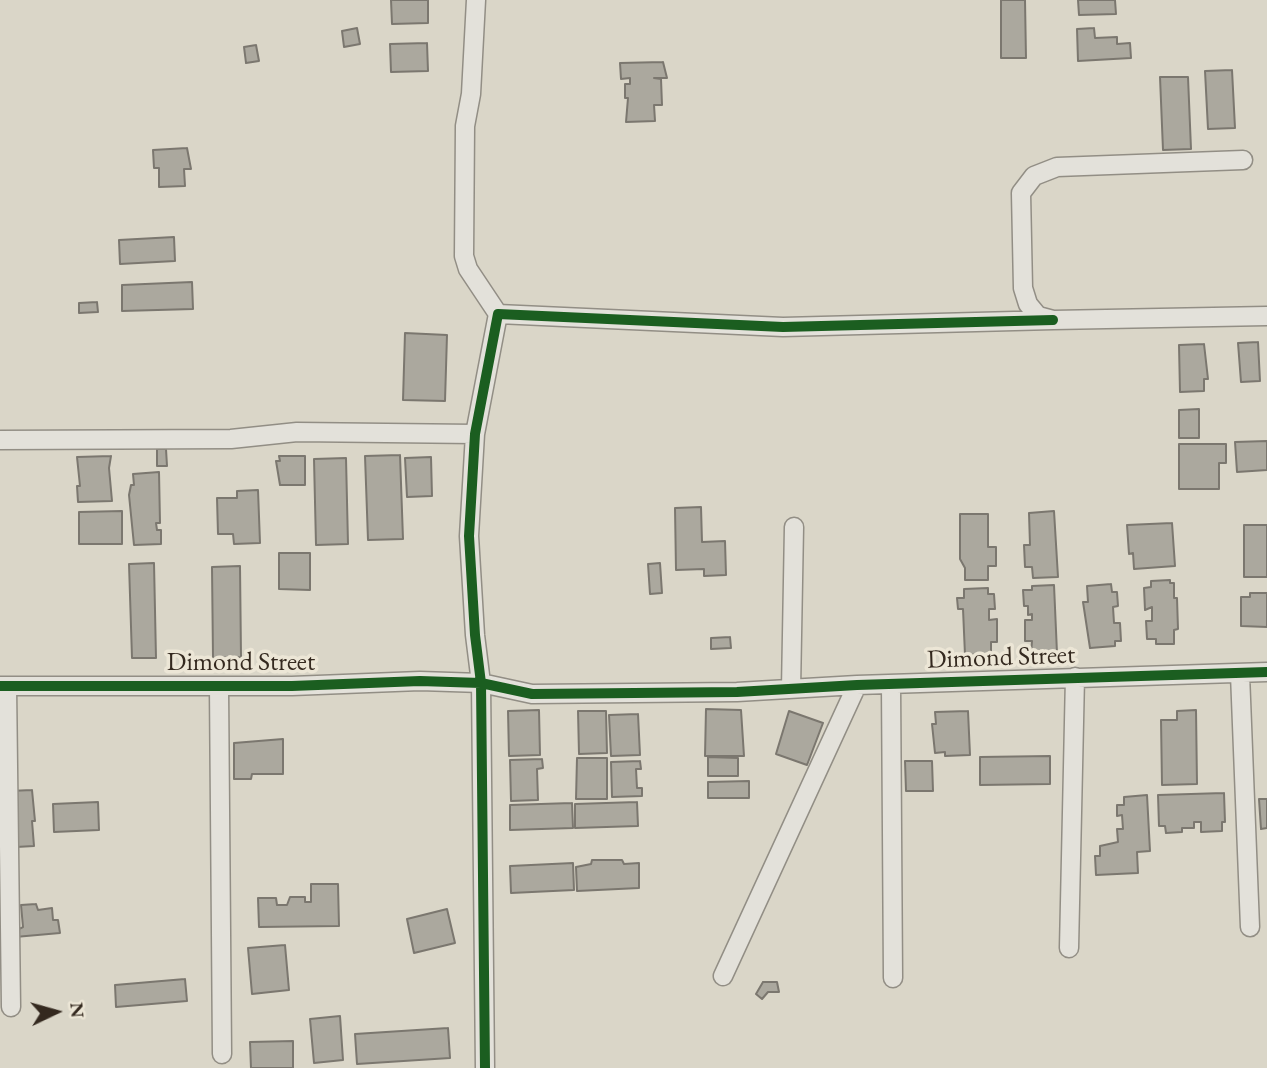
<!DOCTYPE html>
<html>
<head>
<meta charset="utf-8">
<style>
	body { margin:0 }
	#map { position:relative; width:1267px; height:1068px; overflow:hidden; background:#dad6c8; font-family:"EB Garamond",serif }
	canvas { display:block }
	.north { position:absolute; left:21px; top:977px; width:70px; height:70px; -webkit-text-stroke:5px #ece6d6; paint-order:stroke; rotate:85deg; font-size:19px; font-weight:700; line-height:28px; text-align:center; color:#34291f }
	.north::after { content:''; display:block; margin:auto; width:24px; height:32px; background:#34291f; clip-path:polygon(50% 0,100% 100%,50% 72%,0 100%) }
</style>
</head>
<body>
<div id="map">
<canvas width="1267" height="1068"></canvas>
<div class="north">N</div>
</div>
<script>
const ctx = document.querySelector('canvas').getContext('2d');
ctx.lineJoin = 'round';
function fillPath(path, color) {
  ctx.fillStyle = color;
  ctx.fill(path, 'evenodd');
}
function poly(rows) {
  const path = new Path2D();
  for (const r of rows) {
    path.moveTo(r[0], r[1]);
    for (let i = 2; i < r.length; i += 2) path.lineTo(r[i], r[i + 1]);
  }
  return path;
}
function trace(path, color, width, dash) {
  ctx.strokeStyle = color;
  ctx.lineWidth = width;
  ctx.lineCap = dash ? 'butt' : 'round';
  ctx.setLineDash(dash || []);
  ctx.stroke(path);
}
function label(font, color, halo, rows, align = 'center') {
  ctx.font = font + ' "EB Garamond",serif';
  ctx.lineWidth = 7;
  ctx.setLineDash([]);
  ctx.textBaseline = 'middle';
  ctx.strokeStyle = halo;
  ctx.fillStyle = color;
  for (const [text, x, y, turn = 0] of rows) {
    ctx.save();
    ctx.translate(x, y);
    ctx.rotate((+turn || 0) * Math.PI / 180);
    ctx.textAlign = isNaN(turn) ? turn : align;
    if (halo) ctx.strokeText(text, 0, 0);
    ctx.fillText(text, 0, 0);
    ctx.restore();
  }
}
const building = poly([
	[391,0,428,0,428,23,392,24,391,0],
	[1001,0,1025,0,1026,58,1001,58,1001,0],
	[1078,0,1115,0,1116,14,1079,15,1078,0],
	[357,28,360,44,344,47,342,31,357,28],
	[1094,28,1095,38,1117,37,1117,44,1130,43,1131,58,1078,61,1077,29,1094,28],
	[427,43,428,71,391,72,390,44,427,43],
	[256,45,259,61,246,63,244,47,256,45],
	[663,62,667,78,654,78,661,79,662,105,654,105,655,121,626,122,628,98,625,98,625,84,630,84,630,78,621,79,620,63,663,62],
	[1232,70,1235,128,1208,129,1205,71,1232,70],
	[1160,77,1188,77,1191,149,1163,150,1160,77],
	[187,148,191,169,184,169,185,186,159,187,159,168,154,168,153,150,187,148],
	[174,237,175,261,120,264,119,240,174,237],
	[192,282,193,309,122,311,122,285,192,282],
	[97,302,98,312,79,313,79,303,97,302],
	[405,333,447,335,445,401,403,400,405,333],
	[1258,342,1260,381,1241,382,1238,343,1258,342],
	[1204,344,1208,379,1204,379,1204,391,1180,392,1179,345,1204,344],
	[1199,409,1199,438,1179,438,1179,410,1199,409],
	[1267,441,1267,470,1237,472,1235,442,1267,441],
	[1179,444,1226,444,1226,463,1219,463,1219,489,1179,489,1179,444],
	[157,449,166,449,167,466,157,466,157,449],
	[400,455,403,539,368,540,365,456,400,455],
	[111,456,109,468,112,501,78,502,77,486,80,486,77,457,111,456],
	[279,456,305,456,305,485,280,485,276,461,280,461,279,456],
	[431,457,432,496,407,497,405,458,431,457],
	[346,458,348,544,316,545,314,459,346,458],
	[159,472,160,523,156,523,157,530,161,530,161,544,134,545,129,495,131,485,134,485,133,474,159,472],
	[258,490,260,543,234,544,233,534,218,534,217,498,237,498,237,491,258,490],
	[701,507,702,542,725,541,726,575,704,576,704,569,676,570,675,508,701,507],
	[122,511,122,544,79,544,79,512,122,511],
	[1054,511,1058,577,1033,578,1032,567,1025,567,1024,545,1030,545,1029,513,1054,511],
	[960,514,988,514,988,547,996,547,996,566,988,566,988,580,965,580,965,568,960,559,960,514],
	[1172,523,1175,566,1134,569,1133,553,1129,554,1127,525,1172,523],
	[1244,525,1267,525,1267,577,1244,577,1244,525],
	[279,553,310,553,310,590,279,589,279,553],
	[154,563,156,658,132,658,129,564,154,563],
	[660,563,662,593,650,594,648,564,660,563],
	[240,566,241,657,213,658,212,567,240,566],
	[1170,580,1170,583,1174,583,1174,598,1177,598,1178,629,1174,630,1174,644,1156,644,1156,639,1147,639,1146,621,1152,621,1152,607,1145,610,1144,588,1151,587,1151,581,1170,580],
	[1111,584,1112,592,1117,592,1118,606,1113,607,1114,623,1120,623,1121,641,1115,641,1115,646,1090,648,1083,602,1088,602,1087,586,1111,584],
	[1054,585,1057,653,1031,655,1032,641,1025,641,1025,620,1032,620,1032,614,1028,615,1028,606,1024,606,1023,590,1032,590,1032,586,1054,585],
	[988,588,988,594,994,594,995,609,989,609,989,620,997,619,997,642,991,642,991,654,965,655,963,609,958,609,957,598,964,598,964,589,988,588],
	[1250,593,1267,593,1267,627,1241,626,1241,597,1250,597,1250,593],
	[730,637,731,648,711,649,711,638,730,637],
	[706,709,741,710,744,756,705,756,706,709],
	[539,710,540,755,509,756,508,711,539,710],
	[1196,710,1197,784,1162,785,1161,720,1177,720,1177,711,1196,710],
	[578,711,606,711,607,753,579,754,578,711],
	[789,711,823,723,807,765,776,754,789,711],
	[968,711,970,755,945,756,945,752,935,753,932,724,936,724,935,712,968,711],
	[638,714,640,755,611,756,609,715,638,714],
	[283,739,283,774,252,774,251,779,234,779,234,743,283,739],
	[1050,756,1050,784,980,785,980,757,1050,756],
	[708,757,738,758,738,776,708,776,708,757],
	[577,758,607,758,607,799,576,799,577,758],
	[542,759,543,768,537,769,538,800,511,801,510,760,542,759],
	[640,761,641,769,636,769,637,788,642,788,642,796,612,797,611,762,640,761],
	[905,761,932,761,933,791,906,791,905,761],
	[749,781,749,798,708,798,708,782,749,781],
	[32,790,35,821,32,821,34,846,16,847,10,791,32,790],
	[1224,793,1225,822,1222,822,1222,831,1201,832,1201,822,1194,822,1194,828,1182,828,1182,832,1166,833,1165,826,1159,826,1158,795,1224,793],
	[1147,795,1150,851,1137,852,1138,873,1096,875,1095,856,1100,856,1100,846,1118,842,1117,829,1123,829,1122,815,1117,816,1117,805,1124,805,1124,797,1147,795],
	[1259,799,1267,799,1267,828,1261,829,1259,799],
	[98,802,99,830,54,832,53,804,98,802],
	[637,802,638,826,575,828,575,804,637,802],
	[572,803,573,828,510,830,510,805,572,803],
	[592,860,622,860,624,864,639,863,639,888,577,891,576,867,591,864,592,860],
	[573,863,574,890,511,893,510,866,573,863],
	[311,884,338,884,339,926,259,927,258,898,276,898,277,905,287,905,290,897,305,897,305,902,311,902,311,884],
	[36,904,38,910,52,908,53,920,58,920,60,933,15,937,15,931,23,927,21,905,36,904],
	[447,909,455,943,414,953,407,919,447,909],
	[285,945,289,990,252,994,248,948,285,945],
	[185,979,187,1001,116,1007,115,985,185,979],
	[763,982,777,982,779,992,768,992,762,999,756,994,763,982],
	[340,1016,343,1060,314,1063,310,1019,340,1016],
	[448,1028,450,1058,357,1064,355,1034,448,1028],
	[293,1041,293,1068,251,1068,250,1042,293,1041]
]);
fillPath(building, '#aba89e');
trace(building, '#7b776f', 2);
const minor = poly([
	[476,0,471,94,465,126,464,256,468,269,498,314],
	[1243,160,1057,167,1034,176,1021,193,1023,288,1028,304,1038,316,1053,320,1267,316],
	[0,440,231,439,297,432,475,434],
	[1240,674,1250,927],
	[891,685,893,978],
	[0,686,292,686,420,681,481,683,532,694,737,692,857,685,1267,672],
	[7,686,11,1007],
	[219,687,222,1054],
	[791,689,794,527],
	[1069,948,1075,677],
	[723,976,857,685],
	[485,1068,481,683,475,635,469,536,475,434,498,314,783,327,1053,320]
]);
trace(minor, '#928e85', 21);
trace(minor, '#e3e1da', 18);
trace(poly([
	[0,686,292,686,420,681,481,683,532,694,737,692,857,685,1267,672],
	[485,1068,481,683,475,635,469,536,475,434,498,314,783,327,1053,320]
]), '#1b5e20', 10);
label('26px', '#34291f', '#ece6d6', [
	["Dimond Street",1001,658,-2],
	["Dimond Street",241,663]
]);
</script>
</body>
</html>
